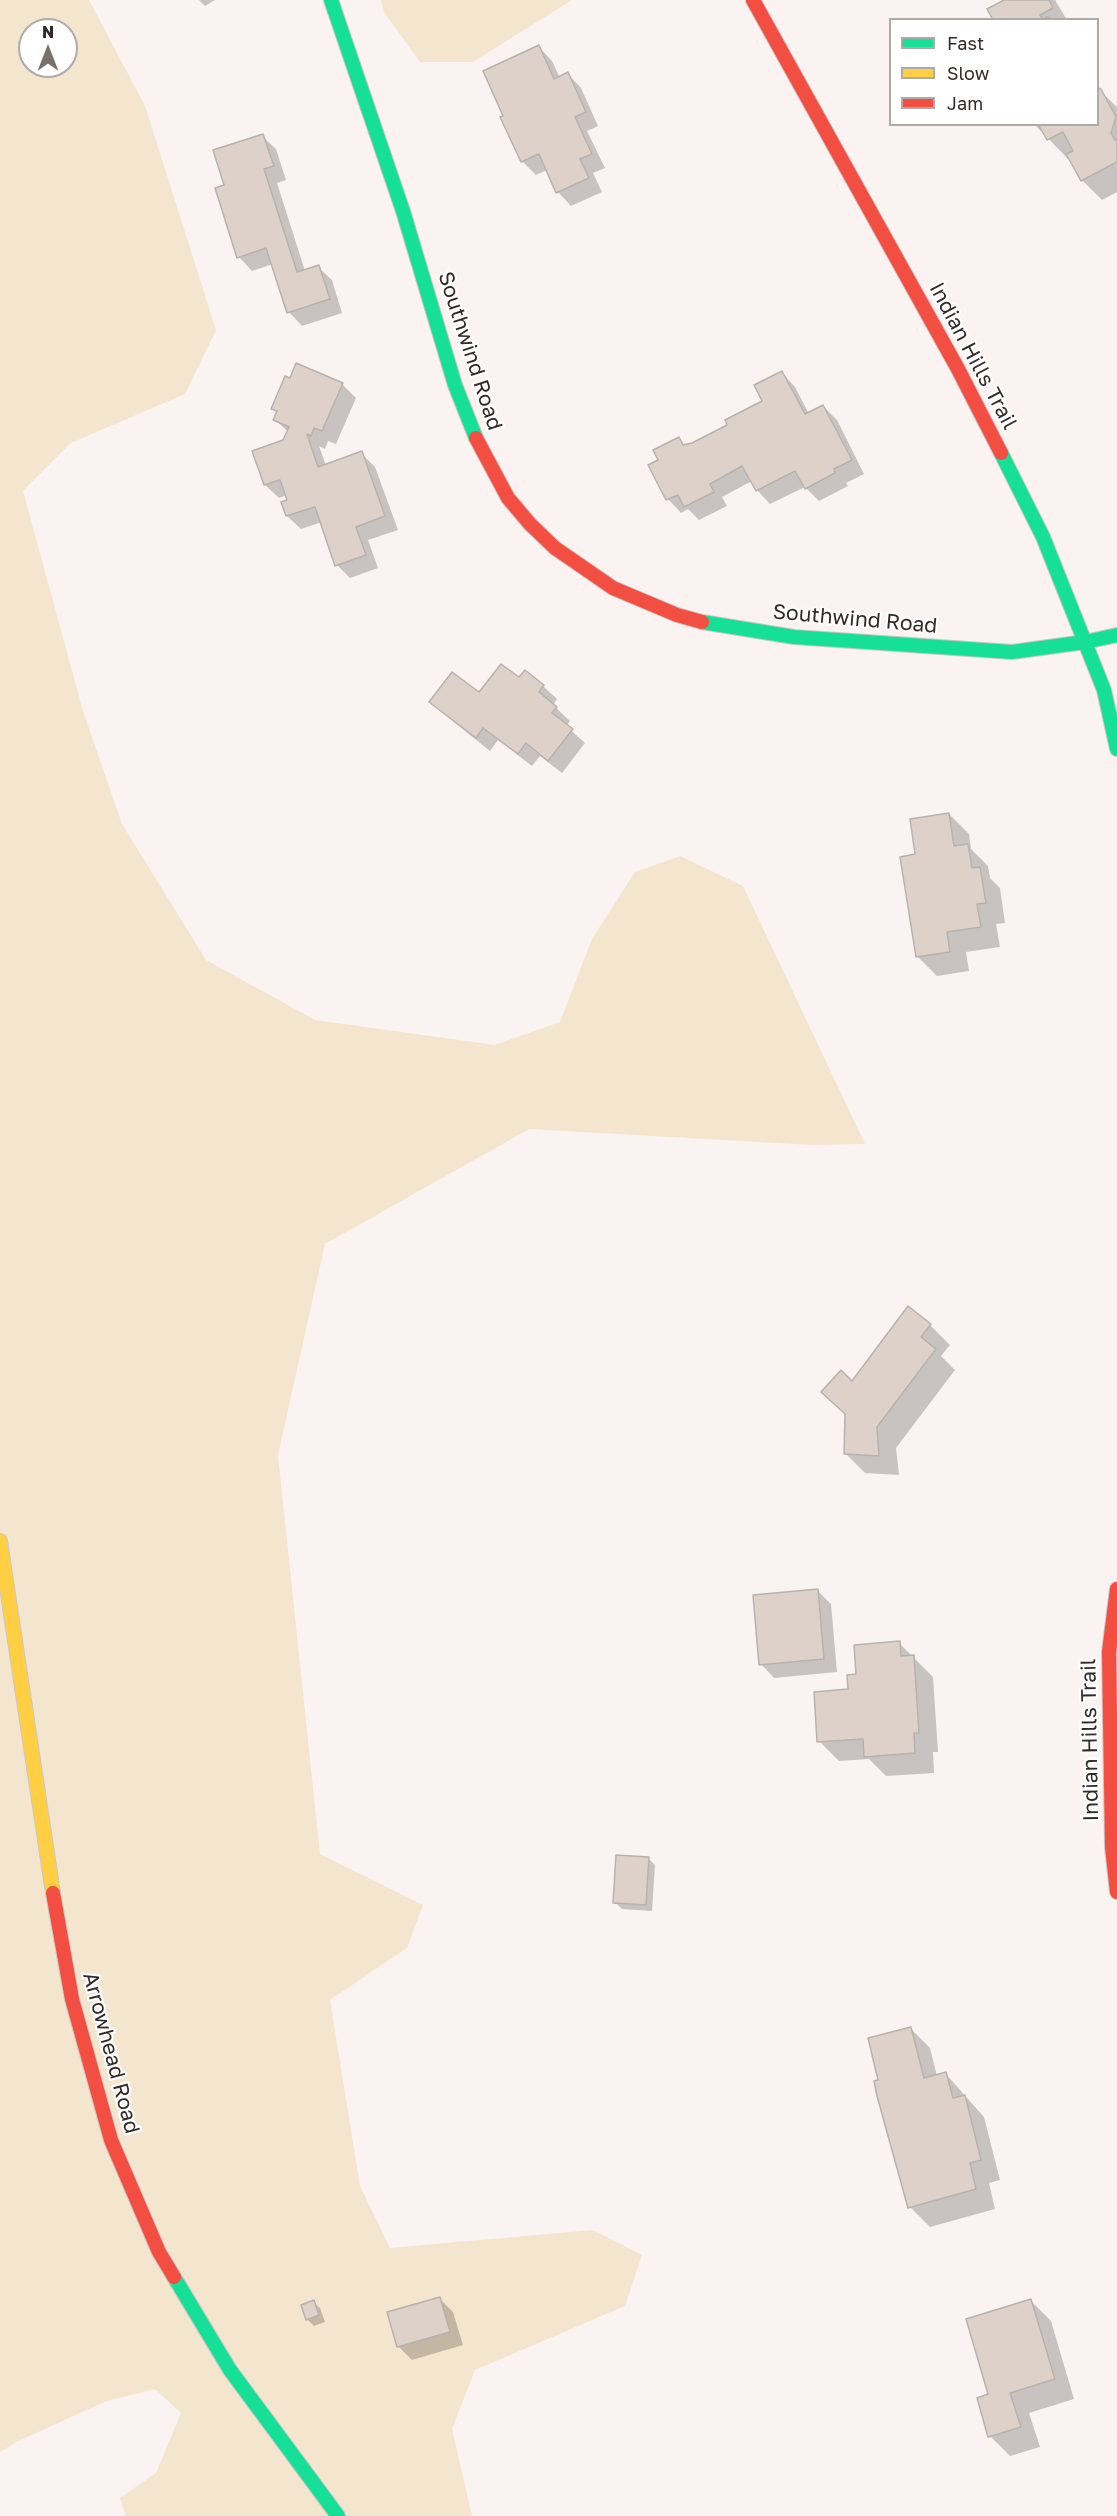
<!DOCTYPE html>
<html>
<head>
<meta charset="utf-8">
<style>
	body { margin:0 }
	#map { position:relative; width:1117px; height:2516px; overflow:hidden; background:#fbf3f1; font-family:"Golos Text",sans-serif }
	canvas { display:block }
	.legend { position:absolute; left:889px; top:18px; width:210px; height:108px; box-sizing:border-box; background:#fff; border:2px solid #adaaa9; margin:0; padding:8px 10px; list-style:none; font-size:18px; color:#322a28 }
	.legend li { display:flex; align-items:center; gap:12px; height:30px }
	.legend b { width:30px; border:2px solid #adaaa9 }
	.north { position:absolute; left:18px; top:18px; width:60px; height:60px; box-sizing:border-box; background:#fff; border:2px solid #adaaa9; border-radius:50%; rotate:0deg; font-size:16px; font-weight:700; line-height:24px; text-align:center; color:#322a28 }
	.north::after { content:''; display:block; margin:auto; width:21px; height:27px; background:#78706e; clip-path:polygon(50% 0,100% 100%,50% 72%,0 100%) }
</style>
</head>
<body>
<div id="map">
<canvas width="1117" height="2516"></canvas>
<ul class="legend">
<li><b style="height:8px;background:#16e098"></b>Fast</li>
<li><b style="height:8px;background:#ffcf43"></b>Slow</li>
<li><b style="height:8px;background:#f24e42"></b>Jam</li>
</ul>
<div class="north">N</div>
</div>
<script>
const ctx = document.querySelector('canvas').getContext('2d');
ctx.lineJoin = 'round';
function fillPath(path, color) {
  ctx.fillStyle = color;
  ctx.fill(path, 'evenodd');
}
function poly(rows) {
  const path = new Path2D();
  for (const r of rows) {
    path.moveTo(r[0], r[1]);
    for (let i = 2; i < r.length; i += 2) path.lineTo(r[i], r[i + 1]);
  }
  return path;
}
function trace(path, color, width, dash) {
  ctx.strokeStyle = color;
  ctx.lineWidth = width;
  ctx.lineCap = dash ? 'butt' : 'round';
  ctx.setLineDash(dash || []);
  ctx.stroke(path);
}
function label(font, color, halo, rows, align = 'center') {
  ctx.font = font + ' "Golos Text",sans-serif';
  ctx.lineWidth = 4.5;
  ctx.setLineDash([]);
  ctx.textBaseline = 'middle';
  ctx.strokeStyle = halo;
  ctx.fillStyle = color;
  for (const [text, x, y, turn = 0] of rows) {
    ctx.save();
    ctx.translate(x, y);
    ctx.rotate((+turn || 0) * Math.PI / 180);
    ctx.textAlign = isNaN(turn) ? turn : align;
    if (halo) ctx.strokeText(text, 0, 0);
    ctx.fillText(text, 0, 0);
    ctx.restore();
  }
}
fillPath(poly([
	[0,0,89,0,145,106,216,330,185,394,71,443,23,491,83,711,122,824,206,960,315,1020,495,1045,560,1022,592,939,635,872,680,856,743,886,865,1144,812,1145,529,1129,325,1244,278,1455,320,1854,423,1905,407,1948,330,2000,360,2186,390,2248,593,2230,642,2255,625,2306,475,2370,452,2429,472,2516,126,2516,120,2498,156,2473,181,2413,155,2389,107,2401,16,2442,0,2452],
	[30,30,66,30,66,66,30,66],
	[381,0,572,0,473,62,420,62,384,12]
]), '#f4e5ce');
fillPath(poly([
	[199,0,215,0,205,6],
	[1007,0,1055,0,1067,20,995,20],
	[539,47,552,61,560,78,568,74,581,88,598,126,587,131,605,168,593,173,602,192,571,206,558,192,547,170,536,175,522,161,485,72],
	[1098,89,1117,107,1117,192,1102,200,1082,180,1070,158,1068,159,1034,124,1098,124],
	[262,136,276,149,286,180,277,183,305,271,318,267,332,280,342,313,302,326,289,312,273,264,252,271,239,257,226,186],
	[297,365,343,385,356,398,336,444,328,441,325,449,319,446,326,466,361,453,375,467,398,530,368,540,378,568,350,578,337,565,322,522,301,529,287,516,283,503,289,501,287,495,279,498,265,485,254,452,284,441,288,432,275,419,277,413,273,408],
	[782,373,795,387,809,414,823,406,837,420,864,474,846,483,848,486,819,501,805,487,770,504,757,490,752,481,722,497,727,506,699,520,688,509,681,513,668,499,650,465,660,460,678,439,686,446,729,425,764,402],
	[519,680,543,686,557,699,553,705,570,721,566,726,585,743,562,773,540,756,532,766,498,740,490,751,445,715,431,702,480,694],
	[949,814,969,834,971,849,988,866,990,878,1000,888,1005,923,996,924,1000,947,966,952,969,971,937,976,917,956,917,855],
	[930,1325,950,1345,941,1356,955,1370,896,1448,899,1475,865,1473,845,1453,852,1383],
	[817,1590,831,1604,837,1672,774,1678,761,1664],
	[899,1643,933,1677,938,1752,933,1752,934,1773,886,1776,869,1759,839,1761,819,1741,858,1676],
	[648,1858,655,1865,652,1911,622,1909,615,1902],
	[910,2028,930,2048,937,2076,945,2073,984,2117,1000,2180,989,2183,995,2209,930,2227,910,2207,880,2081],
	[439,2298,453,2312,463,2345,412,2360,398,2346],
	[1031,2301,1051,2321,1074,2399,1029,2413,1040,2447,1010,2456,990,2436,990,2395],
	[313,2302,320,2308,325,2322,314,2326,307,2319]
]), '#0003');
const building = poly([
	[1004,0,1049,0,1053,8,1040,15,1043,19,1047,17,1057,20,993,20,987,9,1004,0],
	[539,45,554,79,568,72,586,112,575,117,592,154,580,159,589,178,556,193,539,154,521,162,500,117,503,116,483,71,539,45],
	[1098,88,1101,89,1116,117,1111,133,1115,140,1117,139,1117,162,1081,181,1066,154,1073,151,1063,132,1047,140,1038,124,1098,124,1098,88],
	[263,134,274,166,264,169,297,272,319,265,330,299,287,313,266,248,237,258,215,188,224,185,213,150,263,134],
	[296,363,343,383,322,431,314,428,311,436,307,434,318,467,362,451,385,516,356,527,366,555,335,566,315,507,286,516,281,502,287,500,280,480,264,485,252,451,283,440,289,427,273,420,277,411,271,409,285,376,290,378,296,363],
	[782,371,805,414,823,405,852,460,834,469,835,473,805,489,795,471,756,491,742,466,710,484,714,492,684,507,678,495,666,500,648,465,658,460,653,450,679,437,683,445,692,443,727,425,725,420,762,401,754,385,782,371],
	[501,664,519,677,525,670,544,685,539,692,557,707,552,713,573,729,548,761,526,743,518,754,483,728,476,738,429,702,452,672,479,692,501,664],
	[949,813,954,846,968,844,972,868,980,867,986,903,977,904,981,927,947,932,950,952,916,957,900,857,915,854,910,819,949,813],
	[908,1306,931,1324,921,1337,936,1349,877,1427,879,1456,844,1454,845,1414,821,1392,841,1370,852,1381,908,1306],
	[818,1589,824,1659,759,1665,753,1595,818,1589],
	[900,1641,901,1656,914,1655,919,1733,914,1733,915,1753,864,1757,863,1739,817,1742,814,1692,848,1689,847,1675,856,1674,854,1645,900,1641],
	[616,1855,649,1857,646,1905,613,1903,616,1855],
	[911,2027,924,2078,946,2072,953,2098,965,2095,981,2160,970,2163,976,2189,908,2208,877,2096,874,2081,878,2080,868,2038,911,2027],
	[440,2297,450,2332,397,2347,387,2312,440,2297],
	[1031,2299,1055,2379,1010,2393,1021,2427,988,2437,977,2398,988,2394,966,2319,1031,2299],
	[314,2300,319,2315,306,2320,301,2305,314,2300]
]);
fillPath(building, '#ded1c9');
trace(building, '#b8b2ae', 1.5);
const fast = poly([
	[331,0,403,211,455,385,476,438],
	[1001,453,1043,537,1104,690,1117,749],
	[702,622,794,637,1012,652,1085,642,1117,635],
	[174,2277,230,2370,338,2516]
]);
const slow = poly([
	[0,1541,53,1893]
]);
const jam = poly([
	[753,0,958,369,1001,453],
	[476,438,508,498,530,524,555,548,613,588,677,615,702,622],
	[1117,1589,1109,1652,1112,1847,1117,1892],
	[53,1893,72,1999,111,2140,159,2252,174,2277]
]);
trace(fast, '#cdc6c4', 16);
trace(slow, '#cdc6c4', 16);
trace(jam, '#cdc6c4', 16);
trace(fast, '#16e098', 14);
trace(slow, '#ffcf43', 14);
trace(jam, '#f24e42', 14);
label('21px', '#322a28', '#fff', [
	["Southwind Road",470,351,72],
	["Indian Hills Trail",973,356,62],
	["Southwind Road",855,619,5],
	["Indian Hills Trail",1090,1740,-91],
	["Arrowhead Road",111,2053,75]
]);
</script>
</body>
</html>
